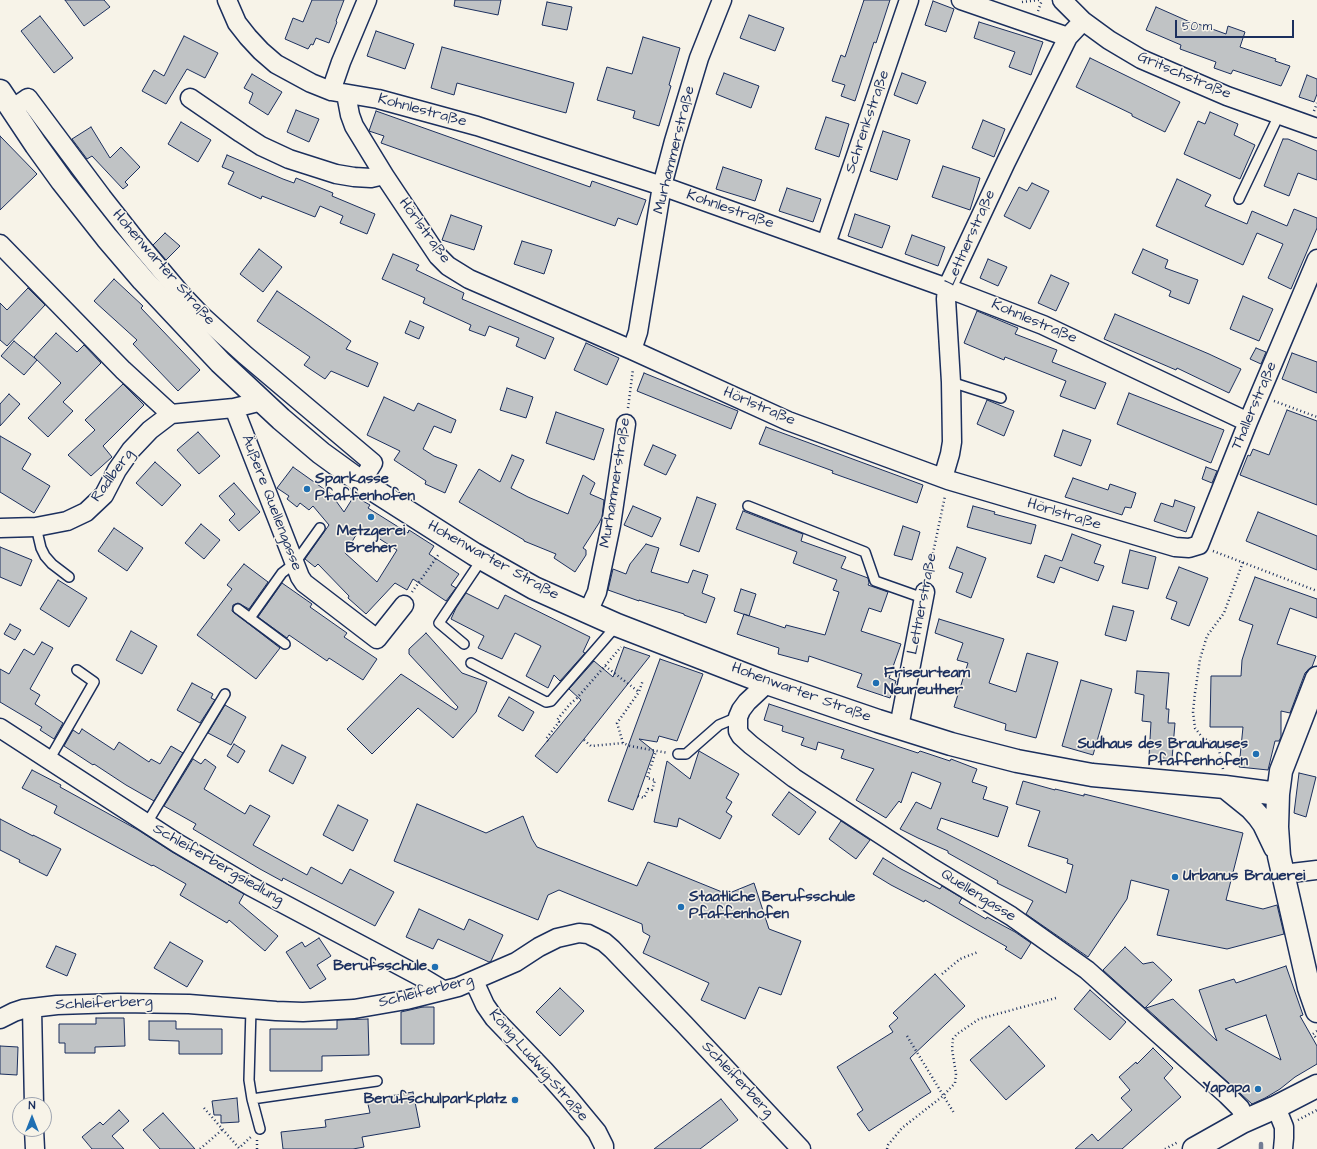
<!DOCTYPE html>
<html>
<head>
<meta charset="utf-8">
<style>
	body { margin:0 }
	#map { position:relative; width:1317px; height:1149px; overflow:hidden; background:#f7f3e8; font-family:"Architects Daughter",sans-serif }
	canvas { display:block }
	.north { position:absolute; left:12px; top:1097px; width:40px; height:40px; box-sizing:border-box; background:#f7f3e8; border:1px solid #9fa5b1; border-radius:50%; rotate:0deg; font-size:11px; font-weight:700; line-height:16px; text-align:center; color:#1b2f5e }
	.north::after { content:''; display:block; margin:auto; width:14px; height:18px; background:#1f6fb2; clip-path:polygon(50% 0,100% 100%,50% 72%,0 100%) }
	.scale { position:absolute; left:1175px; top:20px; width:119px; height:18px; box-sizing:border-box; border:2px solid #1b2f5e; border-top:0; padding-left:5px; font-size:12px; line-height:14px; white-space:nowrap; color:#1b2f5e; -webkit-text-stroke:3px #f7f3e8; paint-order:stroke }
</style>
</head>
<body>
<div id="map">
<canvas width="1317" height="1149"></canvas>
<div class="north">N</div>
<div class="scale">50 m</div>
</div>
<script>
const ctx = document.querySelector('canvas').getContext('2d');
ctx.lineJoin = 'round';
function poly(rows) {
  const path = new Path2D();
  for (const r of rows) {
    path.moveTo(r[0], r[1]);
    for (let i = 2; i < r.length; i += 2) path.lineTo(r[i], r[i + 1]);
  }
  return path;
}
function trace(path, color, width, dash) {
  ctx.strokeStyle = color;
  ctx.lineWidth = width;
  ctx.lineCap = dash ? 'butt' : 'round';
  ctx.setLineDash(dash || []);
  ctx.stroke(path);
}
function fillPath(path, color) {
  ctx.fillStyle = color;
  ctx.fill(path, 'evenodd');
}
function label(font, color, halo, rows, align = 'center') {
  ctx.font = font + ' "Architects Daughter",sans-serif';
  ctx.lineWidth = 3;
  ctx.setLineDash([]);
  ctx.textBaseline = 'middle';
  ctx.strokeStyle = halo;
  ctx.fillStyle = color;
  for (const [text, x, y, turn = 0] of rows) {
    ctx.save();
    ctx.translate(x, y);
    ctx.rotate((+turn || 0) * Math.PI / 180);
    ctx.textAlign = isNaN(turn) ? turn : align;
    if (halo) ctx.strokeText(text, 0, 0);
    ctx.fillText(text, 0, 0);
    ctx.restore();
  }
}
trace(poly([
	[1261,1149,1261,1144]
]), '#727c95', 4.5);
const building = poly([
	[65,0,104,0,110,7,84,26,65,0],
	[312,0,344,0,336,21,337,22,329,43,316,38,313,45,311,44,308,49,285,39,293,18,303,22,312,0],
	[455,0,501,0,498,15,454,6,455,0],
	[864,0,890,0,876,43,874,42,855,101,841,96,845,85,832,81,841,55,845,57,864,0],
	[933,1,954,9,946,32,925,25,933,1],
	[547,2,572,7,567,30,542,25,547,2],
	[1156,7,1190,22,1190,21,1226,34,1228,26,1245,32,1240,47,1276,59,1275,61,1290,66,1281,86,1233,70,1231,74,1214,68,1216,62,1180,49,1181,45,1146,30,1156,7],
	[749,15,784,28,775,51,740,38,749,15],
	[40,16,73,58,54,73,21,31,40,16],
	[979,22,1043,42,1031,75,1009,67,1015,52,974,38,979,22],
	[376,31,414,44,405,69,367,56,376,31],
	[184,36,218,53,205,78,187,69,166,104,142,91,154,70,164,76,184,36],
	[643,37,680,48,669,85,671,86,659,126,633,118,635,111,597,100,607,67,632,74,643,37],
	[442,47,574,83,566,113,457,83,454,95,431,88,442,47],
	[1090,58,1180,102,1165,132,1132,116,1132,114,1076,87,1090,58],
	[724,73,759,86,751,108,716,94,724,73],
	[902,73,926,82,917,104,894,95,902,73],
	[252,74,282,92,268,115,249,103,253,93,244,88,252,74],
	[1307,75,1317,79,1317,94,1314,102,1299,97,1307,75],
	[296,110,319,119,309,142,287,132,296,110],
	[376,111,590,187,592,181,646,200,637,225,618,218,615,226,381,143,384,136,369,131,376,111],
	[1210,112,1238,124,1234,135,1255,145,1240,179,1184,154,1198,121,1205,124,1210,112],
	[826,117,849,124,839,157,815,149,826,117],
	[983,120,1005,129,994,157,972,148,983,120],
	[181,122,211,140,198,162,168,144,181,122],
	[91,127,110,158,121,147,140,167,125,182,128,185,123,189,92,156,87,159,72,139,91,127],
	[883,131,910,140,897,180,870,171,883,131],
	[0,136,37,174,0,210,0,136],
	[1283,139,1288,139,1317,151,1317,180,1298,173,1289,196,1264,186,1283,139],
	[227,155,283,179,294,183,296,178,333,193,332,196,375,214,367,234,340,223,343,216,320,206,315,217,262,196,261,199,228,184,234,172,222,167,227,155],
	[943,166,980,178,970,210,932,197,943,166],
	[723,167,762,180,755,201,716,189,723,167],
	[1177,179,1211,195,1205,206,1247,224,1252,211,1287,226,1294,209,1317,218,1317,228,1291,289,1268,278,1283,244,1257,233,1243,265,1156,226,1177,179],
	[1032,183,1049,191,1030,229,1004,216,1019,187,1027,191,1032,183],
	[787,188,821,199,813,222,779,211,787,188],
	[855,214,890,226,882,248,848,236,855,214],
	[451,215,482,226,474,250,442,240,451,215],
	[165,233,180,246,166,260,153,245,165,233],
	[912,235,945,247,938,266,905,254,912,235],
	[522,241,552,250,544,274,514,264,522,241],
	[259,249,282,267,263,292,240,274,259,249],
	[1143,249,1168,260,1165,268,1198,280,1189,304,1169,296,1171,291,1132,273,1143,249],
	[393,254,419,265,416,270,464,293,462,299,554,338,545,359,516,346,519,338,489,326,485,336,469,330,471,325,423,303,425,298,382,279,393,254],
	[988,259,1007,267,998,286,980,278,988,259],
	[1051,275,1069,283,1056,311,1038,303,1051,275],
	[114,279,143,306,141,308,200,370,178,391,133,344,137,340,94,301,114,279],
	[28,288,45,305,7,346,0,340,0,303,7,310,28,288],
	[277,291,351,341,346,349,378,363,368,387,331,371,325,379,304,365,310,357,257,321,277,291],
	[1243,296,1273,309,1259,341,1230,329,1243,296],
	[977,311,1018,328,1015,334,1057,350,1052,362,1106,383,1095,409,1060,396,1066,381,1005,357,1004,360,964,343,977,311],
	[1115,314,1209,354,1241,369,1229,393,1177,368,1176,370,1104,339,1115,314],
	[410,321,424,327,419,339,405,333,410,321],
	[56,333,77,352,84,345,101,363,63,402,73,411,48,437,28,418,61,383,34,357,56,333],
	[14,341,37,360,24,375,1,356,14,341],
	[586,343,619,358,607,385,574,370,586,343],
	[1256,348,1266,352,1261,364,1250,359,1256,348],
	[1292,353,1317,362,1317,393,1282,379,1292,353],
	[644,373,738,411,731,429,637,391,644,373],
	[123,384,144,405,103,446,112,457,91,476,68,455,95,430,85,420,123,384],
	[507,388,533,397,526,418,500,410,507,388],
	[1129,393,1224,430,1211,463,1117,424,1129,393],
	[9,394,20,404,0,426,0,404,9,394],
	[384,397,414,411,418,403,456,420,451,433,434,426,423,449,434,456,457,465,445,493,425,484,426,481,394,460,400,451,367,435,384,397],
	[987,400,1014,411,1004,436,977,424,987,400],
	[1287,410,1317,421,1317,505,1240,475,1248,455,1250,456,1253,449,1269,455,1287,410],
	[556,412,604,429,594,460,546,443,556,412],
	[766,427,923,485,917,503,832,473,833,471,759,444,766,427],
	[1063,430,1091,440,1081,466,1054,456,1063,430],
	[198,432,220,456,199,474,177,450,198,432],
	[0,436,31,454,22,469,50,486,34,513,0,492,0,436],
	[653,445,676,455,666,475,644,465,653,445],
	[512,455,524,460,511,488,528,497,568,514,583,475,595,483,590,494,604,500,602,517,599,523,583,548,586,550,586,555,575,572,554,558,556,554,524,541,524,540,459,502,479,469,500,482,512,455],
	[155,462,181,485,162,506,136,483,155,462],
	[293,467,331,494,344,512,354,496,370,505,368,508,408,533,409,530,434,546,429,554,459,574,451,585,456,588,446,601,413,579,407,590,395,583,366,614,348,598,349,596,318,564,315,567,305,559,329,525,313,506,309,510,300,503,297,507,287,499,289,496,277,488,293,467],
	[361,527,397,550,377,582,345,553,361,527],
	[1206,467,1217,471,1212,483,1202,479,1206,467],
	[1073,478,1108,490,1110,484,1136,493,1131,508,1125,507,1122,515,1065,497,1073,478],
	[234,483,260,512,239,531,229,520,235,514,219,496,234,483],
	[697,497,716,504,699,552,680,545,697,497],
	[1175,500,1195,507,1186,532,1154,521,1161,503,1173,507,1175,500],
	[633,506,661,518,652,537,624,525,633,506],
	[973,506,995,512,994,514,1036,525,1031,544,967,527,973,506],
	[743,511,803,534,801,541,846,557,841,568,868,578,869,583,868,585,888,592,881,612,869,608,861,631,901,644,889,678,896,681,890,698,857,687,862,674,809,656,808,662,778,654,779,648,737,634,744,614,785,628,786,625,825,635,839,592,833,590,837,580,793,563,797,552,736,529,743,511],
	[1258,512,1317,536,1317,570,1246,541,1258,512],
	[201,524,220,540,204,559,185,543,201,524],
	[903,526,920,532,912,560,894,555,903,526],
	[114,528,143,548,127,571,98,551,114,528],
	[1072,534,1101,545,1094,563,1104,566,1098,581,1060,567,1054,583,1037,577,1045,555,1062,561,1072,534],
	[646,544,659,548,651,572,688,583,693,570,708,575,702,593,715,598,706,623,684,615,684,614,639,600,639,601,608,590,613,569,626,574,630,564,646,544],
	[0,547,32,560,21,586,0,577,0,547],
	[957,547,986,558,971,598,956,592,963,573,949,568,957,547],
	[1130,550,1156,557,1148,589,1122,583,1130,550],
	[244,564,268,582,249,609,238,603,233,605,232,611,280,648,256,679,197,635,232,589,227,585,244,564],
	[1179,567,1208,578,1189,626,1171,619,1177,602,1166,598,1179,567],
	[1255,577,1317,599,1317,618,1290,608,1277,644,1316,656,1312,667,1309,669,1305,673,1290,713,1281,711,1281,737,1279,741,1275,741,1268,770,1239,767,1243,727,1210,727,1211,676,1241,676,1242,660,1253,625,1239,620,1255,577],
	[58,580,87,598,69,627,40,609,58,580],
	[282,583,312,604,310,607,347,633,344,637,377,659,363,680,329,658,327,661,289,635,287,638,258,617,282,583],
	[741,589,756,594,749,616,734,611,741,589],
	[466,593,498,609,505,595,590,637,583,652,585,653,560,681,554,675,548,688,526,676,541,646,515,633,502,659,478,648,484,636,451,619,456,608,466,593],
	[1113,606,1134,611,1126,641,1105,635,1113,606],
	[939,619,1004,639,989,683,1016,692,1027,653,1058,662,1036,738,1005,730,1006,724,954,707,968,663,957,660,963,643,935,633,939,619],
	[10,624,21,630,15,640,4,634,10,624],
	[131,631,157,646,142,674,116,660,131,631],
	[426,633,462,673,487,682,476,712,453,738,418,708,372,754,347,729,401,674,456,710,458,707,409,654,409,649,426,633],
	[42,642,53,648,30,689,40,695,35,704,63,723,54,739,40,730,42,727,0,702,0,669,9,674,24,649,34,655,42,642],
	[624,647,650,656,557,773,535,756,581,700,569,689,594,661,613,677,624,647],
	[660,659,703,674,677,741,659,736,657,742,639,739,654,751,633,810,608,801,660,659],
	[1137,671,1169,673,1166,709,1169,709,1168,723,1175,723,1172,759,1149,757,1151,722,1142,721,1144,695,1135,693,1137,671],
	[1081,680,1112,689,1093,755,1062,746,1081,680],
	[192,683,213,694,211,698,215,700,200,723,177,710,192,683],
	[509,697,534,712,523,731,498,716,509,697],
	[769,704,918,753,920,751,950,761,951,759,977,769,972,782,987,787,983,799,1008,807,998,837,941,818,937,829,1066,893,1073,865,1067,863,1068,859,1028,846,1040,811,1016,804,1023,781,1055,790,1055,789,1084,796,1084,794,1243,833,1226,900,1263,909,1277,905,1284,934,1227,949,1157,935,1169,890,1131,880,1127,899,1088,957,1026,914,1033,901,997,883,998,881,948,853,948,851,918,838,900,829,916,802,931,809,941,783,912,772,901,803,899,801,886,818,856,800,874,769,841,758,844,750,818,742,816,750,801,745,804,738,782,731,783,726,764,720,769,704],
	[225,705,246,717,231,745,208,733,225,705],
	[82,729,114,750,119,742,149,762,151,759,160,764,171,746,183,753,154,801,126,785,94,764,93,765,64,746,73,730,79,734,82,729],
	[234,744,245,751,238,763,227,756,234,744],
	[282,745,306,757,293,784,269,771,282,745],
	[699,751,739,774,726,798,732,802,726,812,732,816,720,839,679,818,677,827,654,822,667,761,690,779,699,751],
	[193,759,201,764,205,759,216,767,204,789,245,814,250,805,270,816,253,845,307,875,311,867,342,884,350,869,394,892,375,926,283,878,282,881,260,869,193,829,196,824,164,806,193,759],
	[32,770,61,785,60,787,138,830,172,852,244,894,239,903,278,936,265,951,229,920,227,923,180,895,186,884,153,865,152,866,54,813,57,806,22,788,32,770],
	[1299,773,1316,777,1306,817,1294,813,1299,773],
	[789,792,816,812,799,835,772,815,789,792],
	[417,804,486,833,523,816,532,839,537,847,637,886,648,862,727,894,754,883,769,929,801,941,781,995,759,987,745,1019,701,1000,709,983,643,953,650,936,643,932,642,924,559,890,548,895,538,920,394,861,417,804],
	[338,805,368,820,353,851,323,835,338,805],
	[0,819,33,836,33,835,61,849,47,876,19,862,20,860,0,850,0,819],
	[841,821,870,840,856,859,829,839,841,821],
	[883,858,901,869,940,889,942,886,962,898,959,903,986,919,987,917,1015,932,1031,943,1021,959,1005,949,1007,947,925,900,924,902,891,885,873,874,883,858],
	[419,909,464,930,469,919,503,935,491,961,489,962,438,939,433,949,406,937,419,909],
	[319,938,331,956,317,965,326,979,310,989,286,952,302,942,305,947,319,938],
	[170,942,203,961,187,987,154,968,170,942],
	[56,946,76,954,67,976,46,967,56,946],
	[1125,947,1143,964,1153,962,1172,980,1145,1008,1103,970,1125,947],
	[1286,966,1303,1015,1300,1016,1317,1046,1317,1064,1295,1077,1280,1089,1265,1098,1252,1104,1146,1008,1173,999,1217,1041,1199,990,1234,979,1236,983,1286,966],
	[1266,1015,1281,1060,1225,1029,1266,1015],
	[935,974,965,1006,910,1058,931,1092,869,1131,857,1114,863,1110,837,1067,893,1032,889,1026,898,1018,893,1013,935,974],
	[560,988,584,1011,560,1036,536,1012,560,988],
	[1090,990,1126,1022,1110,1040,1074,1009,1090,990],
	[423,1007,434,1007,434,1044,401,1044,401,1012,423,1007],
	[96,1018,124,1018,125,1046,95,1047,95,1053,65,1053,65,1043,59,1043,59,1024,96,1024,96,1018],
	[368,1019,369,1055,322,1056,322,1071,270,1071,270,1029,337,1029,337,1020,368,1019],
	[149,1021,176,1021,176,1029,222,1029,222,1054,179,1054,179,1041,149,1040,149,1021],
	[1009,1026,1045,1066,1006,1100,970,1060,1009,1026],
	[0,1046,18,1047,17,1075,0,1074,0,1046],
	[1153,1048,1173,1068,1164,1078,1181,1097,1122,1149,1075,1149,1092,1134,1098,1141,1132,1110,1121,1098,1130,1090,1119,1077,1136,1062,1137,1064,1153,1048],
	[413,1092,420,1127,362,1137,364,1147,353,1149,283,1149,281,1132,326,1127,325,1120,370,1113,367,1100,413,1092],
	[237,1098,239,1122,221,1123,221,1115,214,1115,212,1101,237,1098],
	[721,1099,738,1120,700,1149,654,1149,721,1099],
	[119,1110,129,1121,112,1136,124,1149,92,1149,82,1137,100,1122,103,1125,119,1110],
	[163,1113,195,1149,160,1149,143,1130,163,1113]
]);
fillPath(building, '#c0c3c5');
trace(building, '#1b2f5e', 1);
const service = poly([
	[1239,199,1279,115],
	[951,382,1001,398],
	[748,506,865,552,875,581,923,598],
	[36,527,41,548,45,556,52,564,69,577],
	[238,609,285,644],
	[250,618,282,573,295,563,320,528],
	[464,644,439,623,482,559],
	[471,663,546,702,551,701,617,625],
	[678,754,686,754,719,725,738,717],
	[49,760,94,682,77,670],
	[147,823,225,694],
	[251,1009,249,1080,252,1099,377,1081],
	[252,1099,260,1129]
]);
const minor = poly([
	[227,0,237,23,248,37,261,51,276,64,311,83,331,91,378,99,477,126,662,186,947,288,1043,325,1248,422],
	[961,0,1068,37],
	[1062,0,1083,21,1109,40,1141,59,1227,96,1317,128],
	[331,91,341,62,367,0],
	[346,94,350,115,354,126,384,175],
	[190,98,241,133,261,146,289,159,336,174,354,177,371,178,384,175,438,256,448,266,469,279,632,350,788,421,948,480,1175,547,1189,548,1199,545,1248,422,1317,259],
	[12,109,28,98,102,197,139,244,182,295,202,316,245,355,373,463,361,482],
	[0,244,123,370,171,414,234,408,262,401],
	[826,244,909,0],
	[632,350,638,332,662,186,674,141,699,58,722,0],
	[234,408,300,577,304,583,377,639,404,605],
	[943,478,950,454,952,442,951,382,946,299,947,288,1006,162,1068,37,1083,21],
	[0,528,36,527,67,521,86,512,104,495,117,470,131,450,150,430,171,414],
	[588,612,597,592,611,525,626,424],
	[764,682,762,688,747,702,741,710,738,717,738,731,741,736,751,745,794,778,932,868,1011,916,1087,970,1227,1095,1240,1108,1246,1120],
	[899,727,925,592],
	[0,728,177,843,250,886,423,978,443,990],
	[1283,874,1317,870],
	[474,981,485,1005,494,1018,544,1070,568,1097,597,1132,604,1146,604,1149],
	[32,1008,34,1105],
	[0,1019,14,1012,23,1009,57,1005,118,1003,189,1004,276,1011,303,1012,354,1009,406,1000,458,987,516,962,539,947,557,938,579,933,588,934,604,942,612,949,685,1025,801,1149],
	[1276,1107,1284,1127,1284,1138,1283,1149],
	[34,1129,35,1149]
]);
const tertiary = poly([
	[0,91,36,145,62,181,107,238,143,280,220,362,281,419,321,453,361,482,474,554,534,588,617,625,764,682,878,721,951,744,1017,761,1092,775,1225,787,1278,794],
	[1317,678,1281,771,1278,794,1277,827,1279,856,1309,988,1317,1011],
	[1225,787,1251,808,1259,817,1264,824,1275,847],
	[1194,1149,1242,1122,1276,1107,1317,1086]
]);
trace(service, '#1b2f5e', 12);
trace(minor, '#1b2f5e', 21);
trace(tertiary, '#1b2f5e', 25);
trace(poly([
	[1022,2,1039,0],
	[1038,11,1042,0],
	[1314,111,1317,103],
	[1274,401,1317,417],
	[628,408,633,369],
	[1213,551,1317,591],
	[928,577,945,496],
	[412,592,439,554],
	[605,666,639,692],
	[584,740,591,746,623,743,630,746,668,753],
	[548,741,546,739,559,722,557,720,570,704,577,698,605,666,621,647],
	[623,743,617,723,639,692,643,680],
	[1223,769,1219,750,1217,746,1202,737,1195,728,1193,712,1195,693,1200,659,1207,636,1224,613,1243,562],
	[638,796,644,798,648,789,652,790,655,780,647,778,656,751],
	[942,974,960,959,978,952],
	[1317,1031,1313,1034,1317,1039],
	[907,1036,954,1113],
	[204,1108,239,1148,252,1136],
	[1298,1120,1317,1110],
	[200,1149,223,1129],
	[257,1149,257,1139],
	[887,1149,888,1145,902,1128,943,1096,955,1083,956,1074,952,1049,953,1039,957,1034,979,1019,1056,998],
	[1165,1149,1178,1142]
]), '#1b2f5e', 2.5, [1, 3]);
trace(service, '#f7f3e8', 9);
trace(minor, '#f7f3e8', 18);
trace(tertiary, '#f7f3e8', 22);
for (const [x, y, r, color] of [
	[307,489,4,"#1f6fb2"],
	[371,517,4,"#1f6fb2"],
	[876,683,4,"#1f6fb2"],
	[1256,754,4,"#1f6fb2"],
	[1175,877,4,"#1f6fb2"],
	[681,907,4,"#1f6fb2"],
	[435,967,4,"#1f6fb2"],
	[1258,1089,4,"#1f6fb2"],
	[515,1100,4,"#1f6fb2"]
]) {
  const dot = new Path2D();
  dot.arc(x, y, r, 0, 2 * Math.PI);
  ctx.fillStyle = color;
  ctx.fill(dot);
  trace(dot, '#f7f3e8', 1.5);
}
label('15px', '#1b2f5e', '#f7f3e8', [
	["Gritschstraße",1184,76,23],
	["Kohnlestraße",422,111,15],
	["Schrenkstraße",868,122,-71],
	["Murhammerstraße",675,150,-76],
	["Kohnlestraße",730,210,19],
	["Hörlstraße",424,231,54],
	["Lettnerstraße",971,238,-66],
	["Hohenwarter Straße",163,268,49],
	["Kohnlestraße",1034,322,23],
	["Thallerstraße",1255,406,-67],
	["Hörlstraße",759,407,23],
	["Radlberg",113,476,-54],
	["Murhammerstraße",616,483,-81],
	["Äußere Quellengasse",271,503,69],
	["Hörlstraße",1064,515,17],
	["Hohenwarter Straße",493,561,29],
	["Lettnerstraße",923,604,-79],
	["Hohenwarter Straße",801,693,20],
	["Schleiferbergsiedlung",218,865,30],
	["Quellengasse",978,896,32],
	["Schleiferberg",426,992,-14],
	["Schleiferberg",104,1004,-2],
	["König-Ludwig-Straße",538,1066,49],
	["Schleiferberg",737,1080,47]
]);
label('bold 15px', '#1b2f5e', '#f7f3e8', [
	["Sparkasse",315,480],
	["Pfaffenhofen",315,497],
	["Metzgerei",371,532,"center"],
	["Breher",371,549,"center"],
	["Friseurteam",884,674],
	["Neureuther",884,691],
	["Sudhaus des Brauhauses",1248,745,"right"],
	["Pfaffenhofen",1248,762,"right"],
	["Urbanus Brauerei",1183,877],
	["Staatliche Berufsschule",689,898],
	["Pfaffenhofen",689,915],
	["Berufsschule",427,967,"right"],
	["Yapapa",1250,1089,"right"],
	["Berufschulparkplatz",507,1100,"right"]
], 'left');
</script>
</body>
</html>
